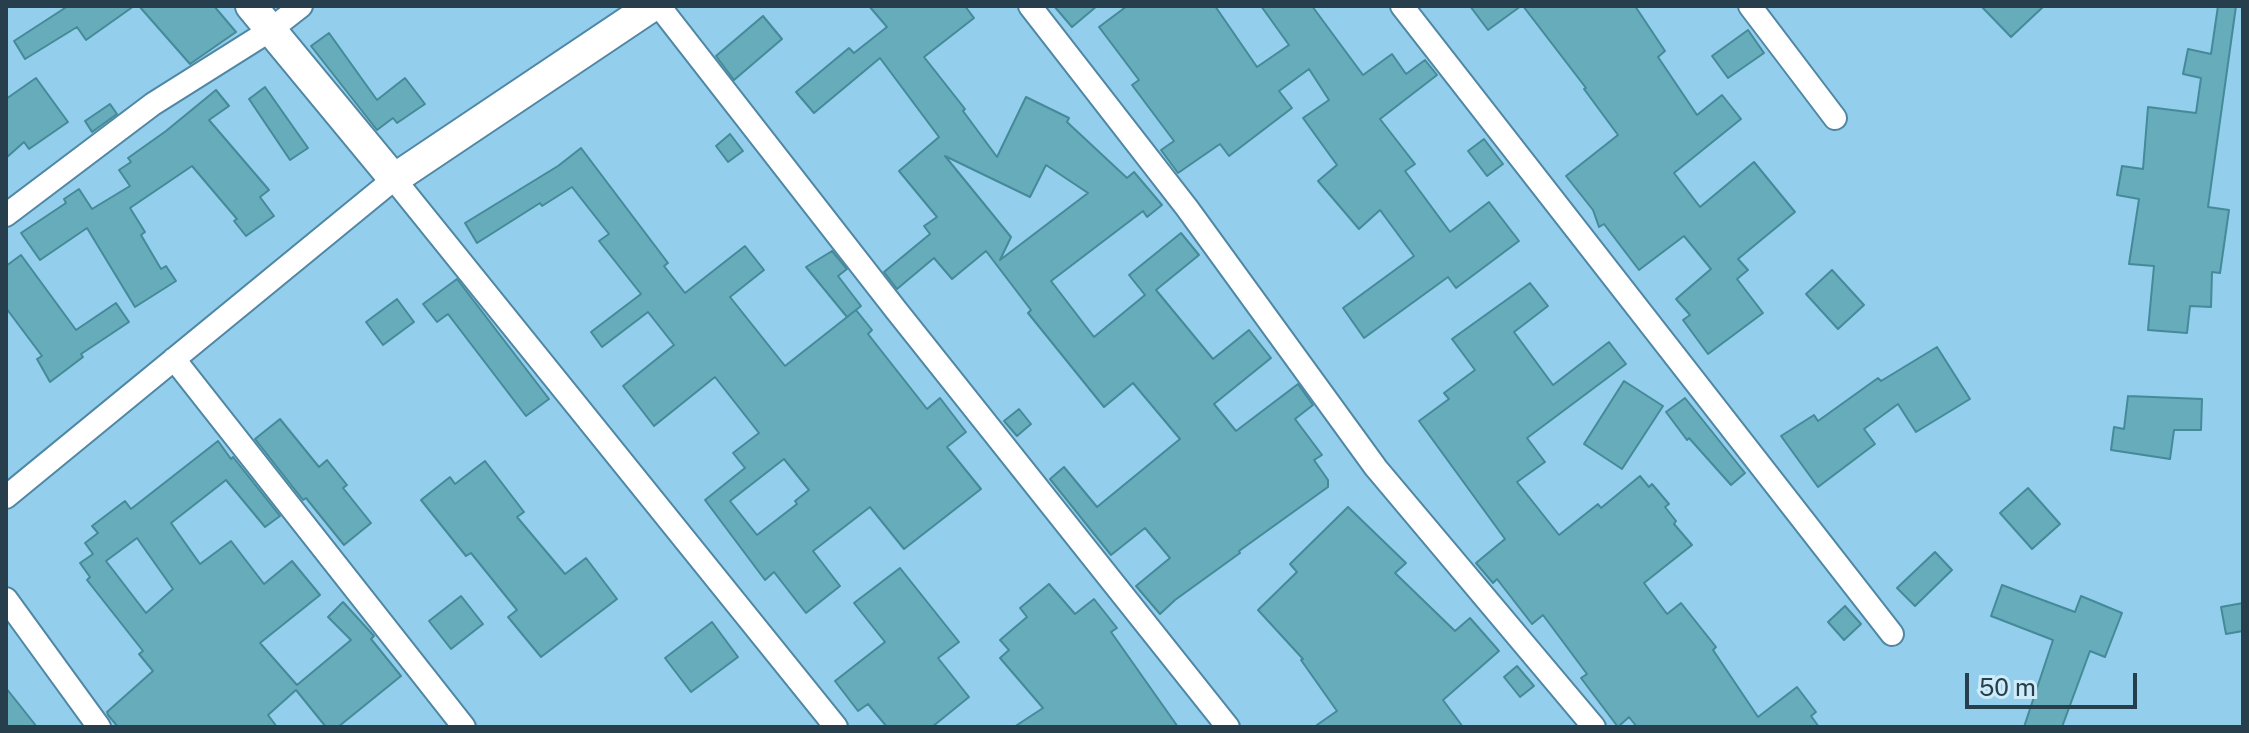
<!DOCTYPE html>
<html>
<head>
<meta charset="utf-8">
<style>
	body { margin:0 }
	#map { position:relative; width:2249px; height:733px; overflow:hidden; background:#94ceed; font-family:"Public Sans",sans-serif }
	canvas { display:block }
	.frame { position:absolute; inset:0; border:8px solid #273f4c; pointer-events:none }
	.scale { position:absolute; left:1965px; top:673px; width:172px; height:36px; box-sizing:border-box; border:4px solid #273f4c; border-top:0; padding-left:10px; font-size:24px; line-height:28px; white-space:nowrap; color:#273f4c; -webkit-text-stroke:6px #ceebfa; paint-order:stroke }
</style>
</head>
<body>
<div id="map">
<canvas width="2249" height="733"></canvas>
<div class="frame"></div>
<div class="scale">50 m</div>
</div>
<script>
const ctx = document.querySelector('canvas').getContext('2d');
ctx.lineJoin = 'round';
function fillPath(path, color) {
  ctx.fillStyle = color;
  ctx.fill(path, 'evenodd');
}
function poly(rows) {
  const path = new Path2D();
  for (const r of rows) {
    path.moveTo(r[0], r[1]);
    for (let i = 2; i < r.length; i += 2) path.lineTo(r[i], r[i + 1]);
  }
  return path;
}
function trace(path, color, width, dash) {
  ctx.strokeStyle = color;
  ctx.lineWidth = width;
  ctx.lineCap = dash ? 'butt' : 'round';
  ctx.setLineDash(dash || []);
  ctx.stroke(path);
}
const building = poly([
	[68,6,134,6,86,40,77,27,25,59,14,41,68,6],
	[139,6,214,6,236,32,190,64,139,6],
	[869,6,965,6,974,18,924,57,965,109,963,111,997,157,1026,97,1069,118,1067,122,1127,178,1134,172,1162,205,1147,217,1143,211,1051,281,1094,337,1145,295,1129,275,1181,233,1199,255,1156,290,1213,359,1249,330,1271,358,1214,404,1236,431,1298,384,1313,405,1295,419,1322,455,1314,460,1328,480,1328,487,1239,551,1240,553,1175,600,1160,614,1136,586,1170,558,1145,528,1111,555,1050,479,1064,467,1097,507,1180,439,1133,383,1104,407,1028,313,1031,310,986,251,952,279,934,258,897,289,884,272,930,234,924,226,937,217,899,171,939,137,880,58,814,113,796,92,849,48,854,53,887,27,869,6],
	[945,156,1030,197,1046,165,1088,193,1000,260,1011,237,945,156],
	[1054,6,1097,6,1072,27,1054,6],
	[1127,6,1215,6,1257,67,1289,45,1261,6,1312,6,1363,75,1392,54,1406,74,1425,60,1437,75,1380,119,1415,164,1405,171,1450,232,1489,202,1519,241,1456,288,1448,277,1364,338,1343,308,1414,256,1380,210,1359,229,1318,181,1337,165,1303,118,1329,100,1309,69,1279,91,1292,108,1229,156,1220,144,1178,173,1161,150,1174,141,1132,85,1139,80,1099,27,1127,6],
	[1470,6,1521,6,1488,30,1470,6],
	[1523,6,1635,6,1665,51,1658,57,1697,115,1722,95,1741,119,1674,173,1700,207,1754,162,1795,212,1738,259,1748,270,1737,279,1763,313,1708,354,1683,320,1690,315,1676,299,1711,269,1684,236,1639,270,1604,224,1599,227,1593,210,1566,176,1618,135,1584,89,1586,88,1523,6],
	[1981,6,2044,6,2011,37,1981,6],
	[2218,6,2236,6,2208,207,2229,210,2220,273,2212,272,2211,307,2190,306,2187,333,2148,330,2154,266,2129,264,2139,199,2117,195,2122,166,2143,169,2148,107,2196,113,2201,78,2183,74,2188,49,2211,54,2218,6],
	[763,16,782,39,734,80,716,56,763,16],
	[1748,30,1764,53,1728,78,1712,56,1748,30],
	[329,33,377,100,405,78,425,104,397,123,393,118,377,130,311,46,329,33],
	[36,78,68,122,29,149,24,142,6,158,6,99,36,78],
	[265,87,308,148,290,160,249,99,265,87],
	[216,90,229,106,209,120,269,190,260,197,274,216,246,236,234,221,237,219,192,166,130,208,145,232,141,235,161,269,166,266,176,281,135,307,87,228,40,260,21,233,66,203,64,199,79,189,92,209,130,186,119,170,131,162,128,158,166,131,216,90],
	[110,104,117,114,92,132,85,121,110,104],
	[730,134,743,151,728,162,716,146,730,134],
	[1484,139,1503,164,1487,176,1468,151,1484,139],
	[581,148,668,263,664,266,685,293,745,246,764,270,730,297,785,366,856,310,872,330,868,334,927,409,940,398,966,432,947,447,981,489,904,549,870,507,813,551,840,586,806,613,774,572,765,580,705,500,745,468,733,453,759,433,715,377,654,426,623,386,674,345,648,312,602,347,591,332,641,294,599,241,609,234,572,187,542,206,540,203,477,243,465,223,558,166,581,148],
	[784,459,809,490,795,501,797,504,757,535,730,501,784,459],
	[832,251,847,269,838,276,861,306,847,317,806,267,832,251],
	[21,255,76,330,116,303,129,322,81,354,83,357,50,382,37,359,42,356,6,308,6,266,21,255],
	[1832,270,1864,305,1838,329,1806,294,1832,270],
	[457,279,549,399,526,416,448,314,437,322,423,304,457,279],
	[1530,283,1548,306,1514,332,1553,385,1609,342,1626,364,1527,438,1545,462,1517,482,1559,535,1598,504,1601,508,1640,476,1649,487,1652,484,1669,504,1665,507,1676,521,1674,524,1692,545,1644,583,1667,614,1681,603,1716,647,1713,650,1758,717,1797,687,1816,712,1811,716,1819,727,1637,727,1629,717,1618,727,1581,678,1587,674,1543,615,1532,624,1497,579,1493,583,1476,563,1505,539,1419,421,1449,399,1444,393,1475,370,1452,339,1530,283],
	[397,299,414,322,383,345,366,322,397,299],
	[1937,347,1970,399,1916,432,1898,404,1864,429,1875,444,1818,487,1781,436,1814,415,1818,421,1878,378,1881,381,1937,347],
	[1624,381,1663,406,1622,469,1584,444,1624,381],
	[2128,396,2202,399,2201,430,2174,430,2170,459,2111,450,2114,427,2124,429,2128,396],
	[1685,398,1745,473,1731,485,1689,438,1687,440,1666,412,1685,398],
	[1019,409,1031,424,1017,436,1004,421,1019,409],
	[280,419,319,467,327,460,347,485,343,488,371,523,344,545,306,498,303,500,255,439,280,419],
	[218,441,231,459,233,457,280,516,265,527,226,480,171,523,200,564,231,541,264,584,292,561,320,595,260,643,297,685,351,640,328,617,343,602,374,636,371,639,401,676,338,727,326,727,296,690,268,715,277,727,118,727,108,715,107,712,153,671,139,654,143,651,87,580,90,577,80,563,93,554,85,543,98,533,92,526,125,501,131,509,218,441],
	[137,538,173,589,146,613,106,561,137,538],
	[485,461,524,512,517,517,565,574,586,558,617,599,541,657,508,617,517,610,471,553,466,556,421,500,450,477,455,484,485,461],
	[2028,488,2060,524,2032,549,2000,513,2028,488],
	[1348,507,1406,563,1395,573,1455,631,1470,618,1499,651,1443,700,1463,727,1314,727,1337,711,1301,660,1303,659,1258,610,1297,572,1290,564,1348,507],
	[1935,552,1952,570,1915,606,1897,588,1935,552],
	[900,568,959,642,938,658,969,697,932,727,887,727,868,704,858,711,835,681,885,642,854,603,900,568],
	[1049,584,1075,614,1094,599,1117,628,1111,632,1178,727,1014,727,1043,708,1000,658,1009,650,1000,640,1027,617,1020,608,1049,584],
	[2002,585,2075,612,2081,596,2122,613,2105,657,2090,651,2062,727,2024,727,2053,640,1991,616,2002,585],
	[461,596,483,624,451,649,429,621,461,596],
	[2243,603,2243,631,2226,634,2221,607,2243,603],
	[1845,606,1861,624,1844,640,1828,622,1845,606],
	[712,622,738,657,691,692,665,658,712,622],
	[1517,666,1534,686,1520,697,1504,677,1517,666],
	[6,688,37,727,6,727,6,688]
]);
fillPath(building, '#66acba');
trace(building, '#448a98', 2);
const street = poly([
	[659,6,896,310,1228,727],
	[1030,6,1187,208,1376,468,1594,727],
	[1402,6,1892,634],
	[1750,6,1835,118],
	[6,215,153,104,269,31,301,6],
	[174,359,464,727],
	[6,497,394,179,836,727],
	[6,599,99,727]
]);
const secondary = poly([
	[251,6,394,179,652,6]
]);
trace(street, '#4f87a4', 26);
trace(secondary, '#4f87a4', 34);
trace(street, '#fff', 22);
trace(secondary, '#fff', 30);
</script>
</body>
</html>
